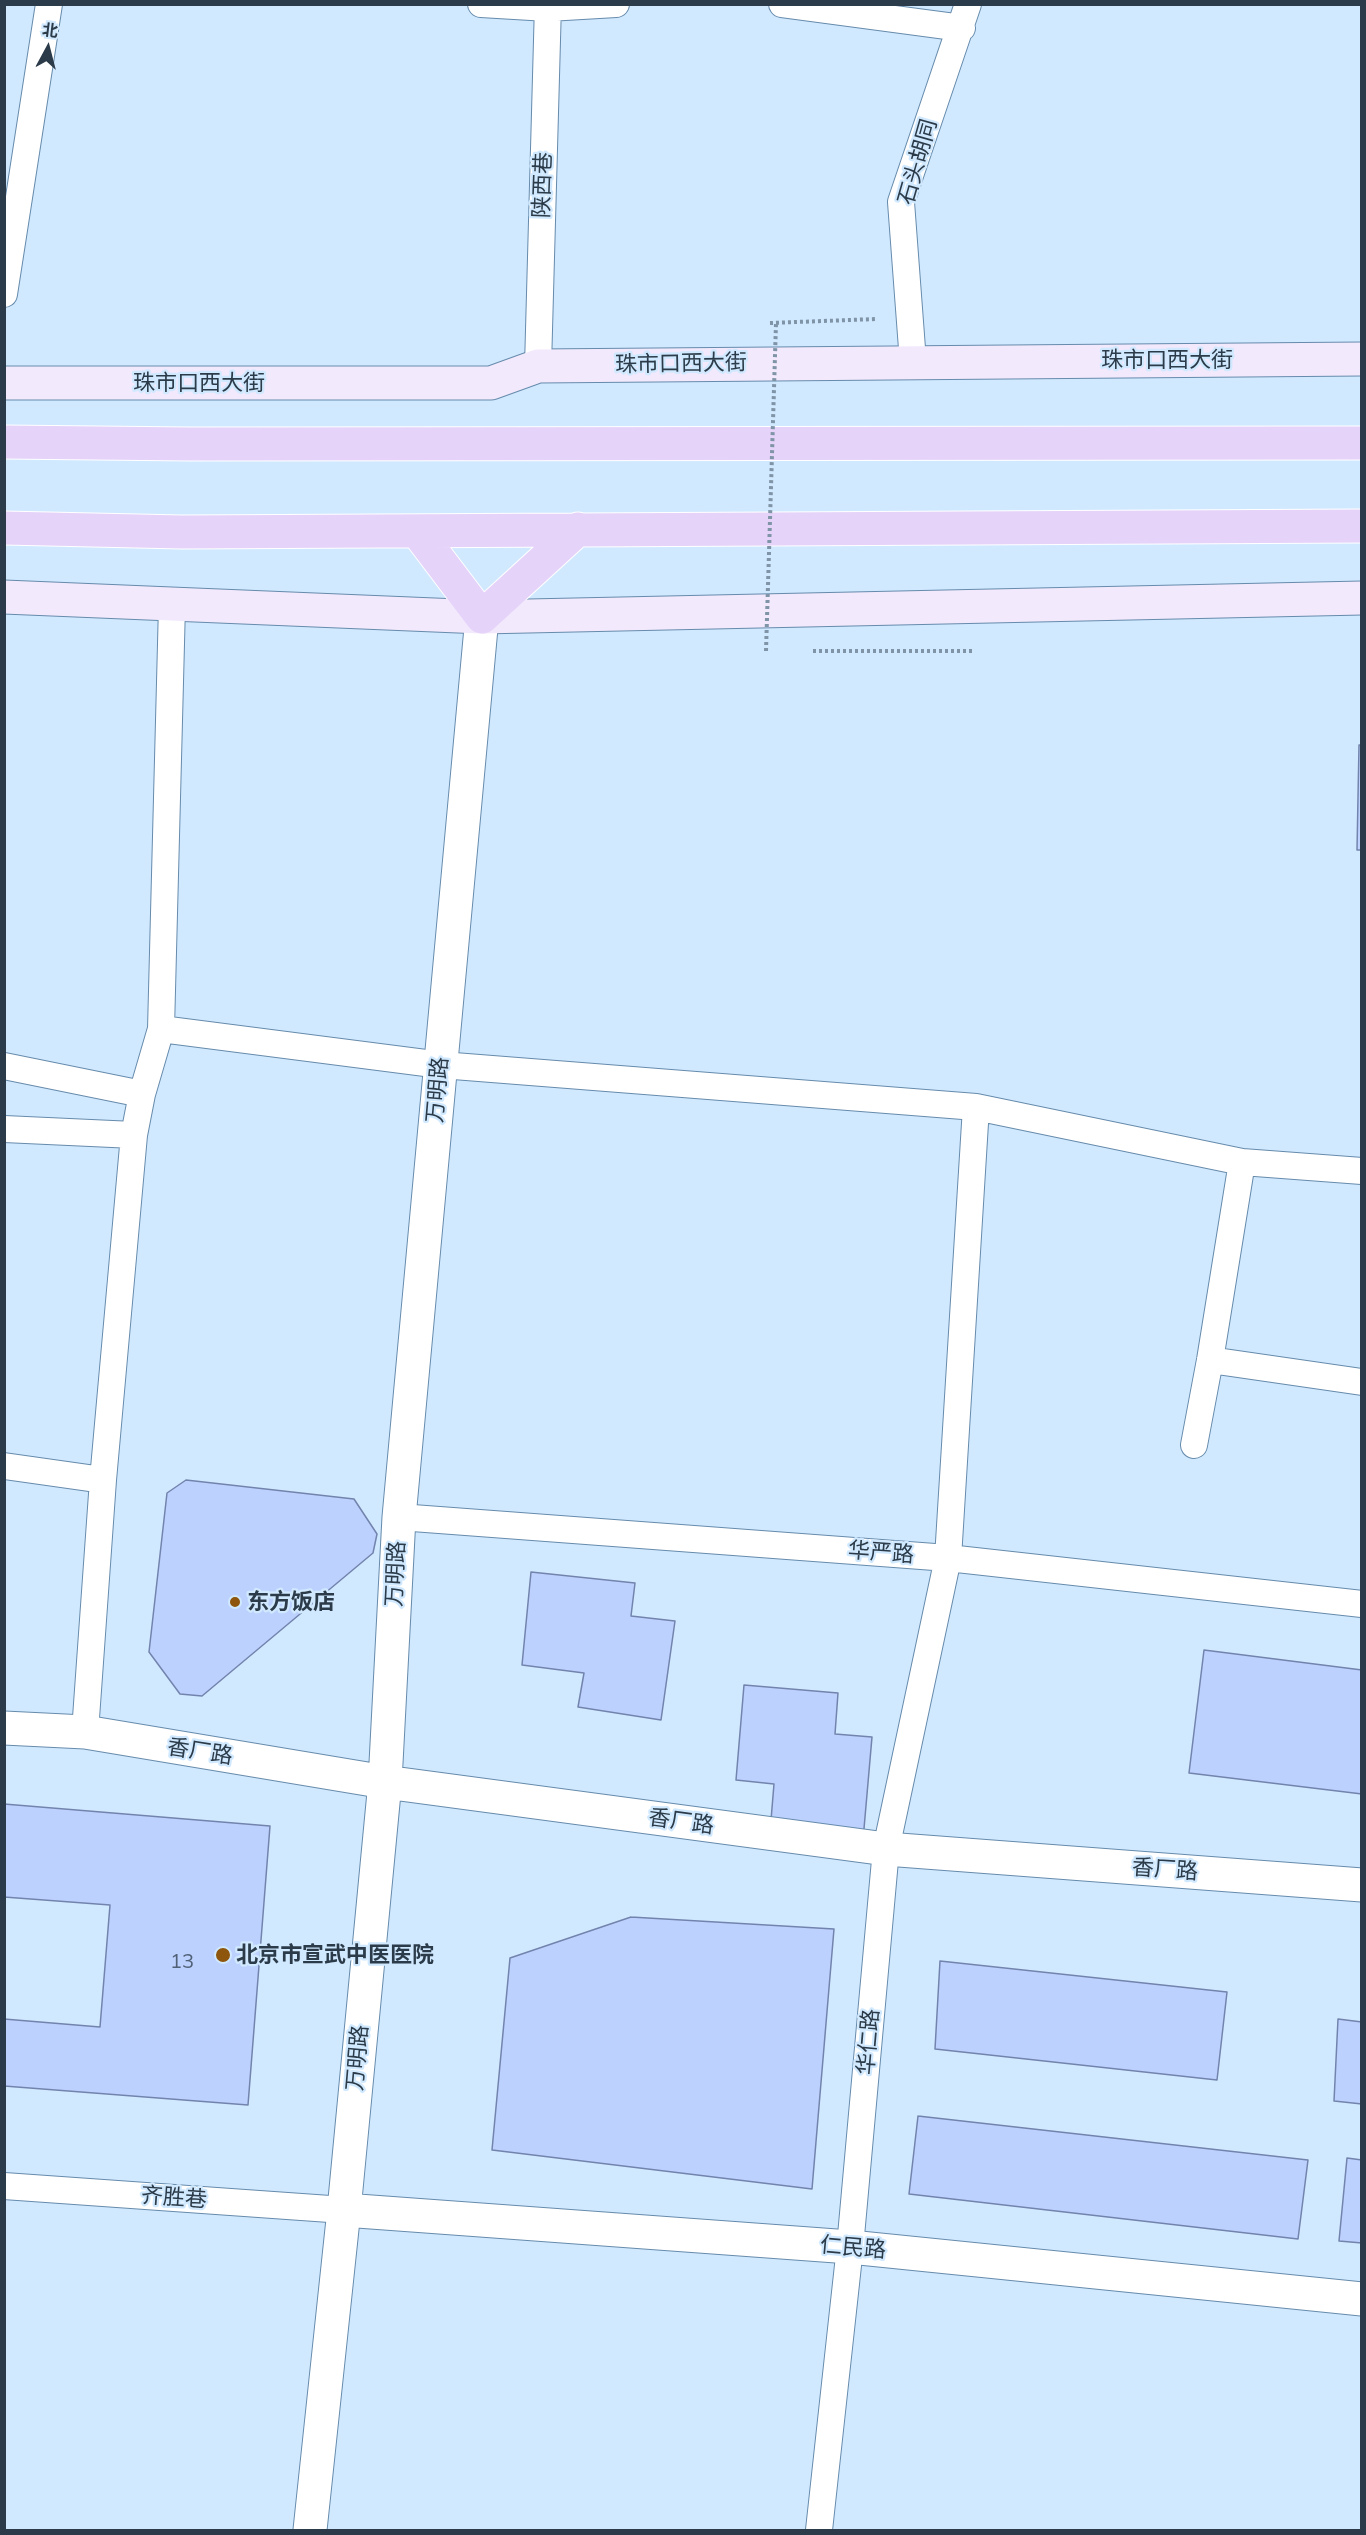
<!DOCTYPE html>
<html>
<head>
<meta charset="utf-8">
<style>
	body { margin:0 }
	#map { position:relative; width:1366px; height:2535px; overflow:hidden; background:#d1e9ff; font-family:Mulish,"Noto Sans SC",sans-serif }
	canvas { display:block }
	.frame { position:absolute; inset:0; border:6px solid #2b3b49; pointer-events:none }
	.north { position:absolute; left:18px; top:18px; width:60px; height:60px; -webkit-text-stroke:4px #d1e9ff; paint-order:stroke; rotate:7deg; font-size:16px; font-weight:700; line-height:24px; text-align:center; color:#2b3b49 }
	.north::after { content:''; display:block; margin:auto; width:21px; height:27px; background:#2b3b49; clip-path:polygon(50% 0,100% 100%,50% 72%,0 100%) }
</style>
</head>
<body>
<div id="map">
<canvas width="1366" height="2535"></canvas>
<div class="frame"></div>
<div class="north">北</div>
</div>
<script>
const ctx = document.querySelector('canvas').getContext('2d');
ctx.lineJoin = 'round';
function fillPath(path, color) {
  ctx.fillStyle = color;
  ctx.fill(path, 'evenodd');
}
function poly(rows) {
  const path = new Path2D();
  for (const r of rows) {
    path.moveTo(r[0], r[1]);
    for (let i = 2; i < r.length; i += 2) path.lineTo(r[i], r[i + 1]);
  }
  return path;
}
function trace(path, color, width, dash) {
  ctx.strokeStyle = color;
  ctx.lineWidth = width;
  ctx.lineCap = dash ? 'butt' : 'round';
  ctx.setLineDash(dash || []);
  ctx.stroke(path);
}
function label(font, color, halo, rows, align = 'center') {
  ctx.font = font + ' Mulish,"Noto Sans SC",sans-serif';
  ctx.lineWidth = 4.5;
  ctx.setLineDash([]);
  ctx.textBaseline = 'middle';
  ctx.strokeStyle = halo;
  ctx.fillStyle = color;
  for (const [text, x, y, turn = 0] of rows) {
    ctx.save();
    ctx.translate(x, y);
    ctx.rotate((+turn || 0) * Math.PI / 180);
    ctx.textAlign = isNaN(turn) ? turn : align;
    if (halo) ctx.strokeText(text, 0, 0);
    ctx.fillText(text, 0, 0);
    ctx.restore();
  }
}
const building = poly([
	[1359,745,1362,745,1362,850,1357,850,1359,745],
	[186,1480,354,1499,377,1534,373,1553,202,1696,180,1694,149,1652,167,1493,186,1480],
	[531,1572,635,1583,631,1616,675,1621,661,1720,578,1707,584,1673,522,1665,531,1572],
	[1204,1650,1362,1670,1362,1794,1189,1773,1204,1650],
	[744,1685,838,1693,835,1734,872,1737,863,1840,770,1832,774,1784,736,1780,744,1685],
	[4,1804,270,1826,248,2105,4,2086,4,2019,100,2027,110,1905,4,1897,4,1804],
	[631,1917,834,1929,812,2189,492,2150,510,1958,631,1917],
	[940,1961,1227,1992,1217,2080,935,2049,940,1961],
	[1338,2019,1362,2022,1362,2104,1334,2101,1338,2019],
	[918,2116,1308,2160,1298,2239,909,2194,918,2116],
	[1347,2158,1362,2160,1362,2243,1339,2241,1347,2158]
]);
fillPath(building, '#bdd1fe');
trace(building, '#7284ad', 1.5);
const lane = poly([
	[481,4,548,8,616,4],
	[782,4,962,28],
	[4,294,49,4],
	[913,362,901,202,968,4],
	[538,366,548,4],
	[161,1029,172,605],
	[4,1066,142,1094],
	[4,1129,134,1135],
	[1210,1360,1362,1382],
	[1194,1445,1210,1360,1242,1162],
	[4,1466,103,1480],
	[399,1517,948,1558,1362,1604],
	[85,1732,103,1480,134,1135,142,1094,161,1029,441,1065,976,1107],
	[4,2186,344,2210],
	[819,2530,850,2247,886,1849,948,1558,976,1107,1242,1162,1362,1171]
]);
const street = poly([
	[4,1728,85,1732,385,1782,886,1849,1362,1885],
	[344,2210,850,2247,1362,2299],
	[310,2530,344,2210,385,1782,399,1517,482,617]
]);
const secondary = poly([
	[4,383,491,383,538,366,1362,359],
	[4,597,482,617,1362,598]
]);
const primary = poly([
	[4,442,190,444,1362,443],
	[4,528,182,532,1362,526],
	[417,531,482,617,578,529]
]);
trace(lane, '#668bac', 28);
trace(street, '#668bac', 35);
trace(secondary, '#668bac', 35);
trace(primary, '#fff', 35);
trace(poly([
	[770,323,876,319],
	[813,651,974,651]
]), '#7f94a6', 4, [3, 3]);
trace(lane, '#fff', 26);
trace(street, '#fff', 33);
trace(secondary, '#f2e9fc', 33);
trace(primary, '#e5d3f9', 33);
trace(poly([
	[766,651,776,323]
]), '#7f94a6', 4, [3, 3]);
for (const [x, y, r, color] of [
	[235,1602,6,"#8e560c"],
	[223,1955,8,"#8e560c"]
]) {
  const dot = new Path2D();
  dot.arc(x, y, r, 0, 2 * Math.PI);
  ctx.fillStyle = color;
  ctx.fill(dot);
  trace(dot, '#d1e9ff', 2);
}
label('20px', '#506076', null, [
	["13",182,1962]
]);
label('22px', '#2b3b49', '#d1e9ff', [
	["石头胡同",918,162,-74],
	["陕西巷",543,185,-88],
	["珠市口西大街",1167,360],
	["珠市口西大街",681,364,-1],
	["珠市口西大街",199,383],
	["万明路",438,1090,-85],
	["华严路",881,1553,4],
	["万明路",396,1574,-87],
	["香厂路",200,1752,9],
	["香厂路",681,1822,8],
	["香厂路",1165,1870,4],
	["华仁路",869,2042,-85],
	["万明路",358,2058,-85],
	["齐胜巷",174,2198,4],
	["仁民路",853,2248,5]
]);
label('bold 22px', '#2b3b49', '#d1e9ff', [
	["东方饭店",247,1602],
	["北京市宣武中医医院",236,1955]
], 'left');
</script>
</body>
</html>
